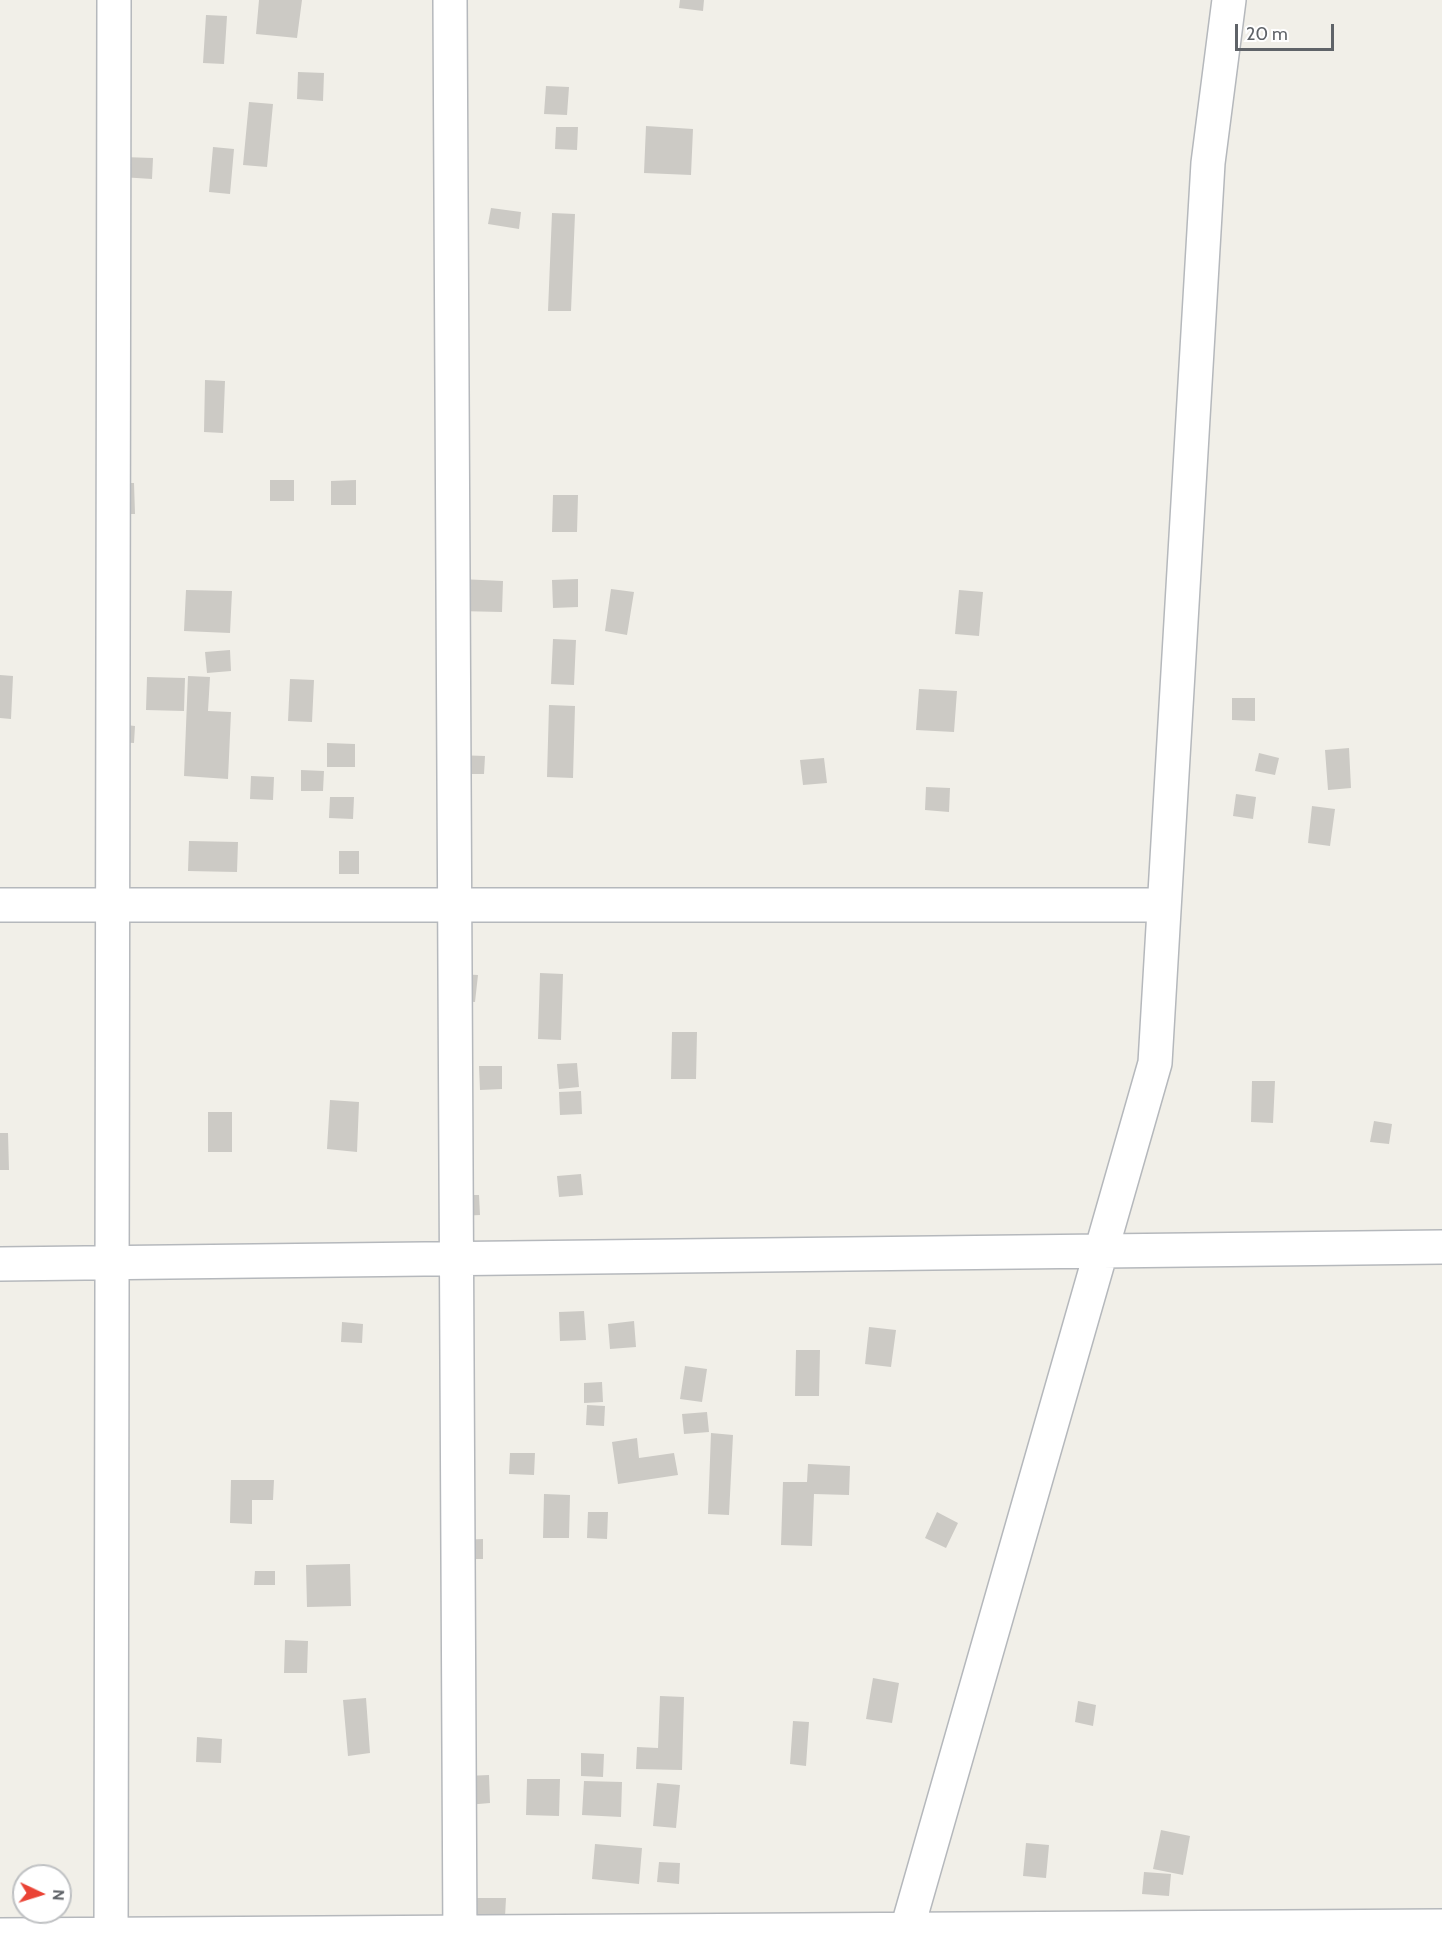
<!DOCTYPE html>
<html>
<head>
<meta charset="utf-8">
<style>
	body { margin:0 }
	#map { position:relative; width:1442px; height:1936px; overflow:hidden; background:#f1efe8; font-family:Cabin,sans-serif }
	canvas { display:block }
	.north { position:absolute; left:12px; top:1864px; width:60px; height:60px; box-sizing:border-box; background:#fff; border:2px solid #bfc1c3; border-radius:50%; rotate:94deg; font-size:16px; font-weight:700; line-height:24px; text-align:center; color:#5f6368 }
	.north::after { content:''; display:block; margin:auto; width:21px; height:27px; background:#ea4335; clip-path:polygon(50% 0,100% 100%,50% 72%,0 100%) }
	.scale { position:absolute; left:1235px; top:24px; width:99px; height:27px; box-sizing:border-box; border:3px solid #5f6368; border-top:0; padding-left:8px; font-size:18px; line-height:21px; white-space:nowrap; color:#5f6368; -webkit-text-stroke:4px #fff; paint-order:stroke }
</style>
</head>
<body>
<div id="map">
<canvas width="1442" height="1936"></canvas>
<div class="north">N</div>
<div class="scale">20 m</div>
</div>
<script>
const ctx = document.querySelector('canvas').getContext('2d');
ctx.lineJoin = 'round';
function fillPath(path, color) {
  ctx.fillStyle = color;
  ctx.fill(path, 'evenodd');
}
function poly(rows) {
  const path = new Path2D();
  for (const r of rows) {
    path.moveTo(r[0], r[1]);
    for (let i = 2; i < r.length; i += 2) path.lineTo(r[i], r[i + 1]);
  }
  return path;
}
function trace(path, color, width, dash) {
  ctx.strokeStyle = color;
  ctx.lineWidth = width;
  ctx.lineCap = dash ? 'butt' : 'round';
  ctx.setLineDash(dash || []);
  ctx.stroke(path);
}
fillPath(poly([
	[259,0,302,0,297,38,256,34],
	[680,0,704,0,703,11,679,8],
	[206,15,227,16,224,64,203,63],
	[298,72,324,73,323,101,297,99],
	[546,86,569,87,567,115,544,114],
	[249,102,273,104,267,167,243,165],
	[646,126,693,129,691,175,644,173],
	[556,127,578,127,577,150,555,149],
	[213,147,234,149,230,194,209,192],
	[123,157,153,158,152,179,121,177],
	[491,208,521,212,519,229,488,224],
	[552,213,575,214,571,311,548,311],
	[205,380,225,381,223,433,204,432],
	[270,480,294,480,294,501,270,501],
	[356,480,356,505,331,505,331,481],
	[114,483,134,483,135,514,116,514],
	[553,495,578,495,577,532,552,532],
	[460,579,503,581,502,612,458,611],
	[578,579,578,607,553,608,552,580],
	[611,589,634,592,627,635,605,631],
	[186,590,232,591,230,633,184,631],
	[959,590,983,592,979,636,955,634],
	[553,639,576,640,574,685,551,684],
	[230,650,231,671,207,673,205,652],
	[0,675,13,676,11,719,0,718],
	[188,676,210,677,208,711,231,712,228,779,184,776],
	[147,677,185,678,184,711,146,710],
	[290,679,314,680,312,722,288,721],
	[919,689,957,691,954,732,916,730],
	[1232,698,1255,698,1255,721,1232,720],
	[549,705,575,706,573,778,547,777],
	[116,724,135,726,134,743,114,742],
	[327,743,355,744,355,767,327,767],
	[1349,748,1351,788,1328,790,1325,750],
	[1259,753,1279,758,1275,775,1255,771],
	[456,755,485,756,484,774,455,774],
	[824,758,827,783,803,785,800,760],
	[301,770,324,771,323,791,301,791],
	[251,776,274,777,273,800,250,799],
	[926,787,950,788,949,812,925,810],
	[1236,794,1256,797,1253,819,1233,816],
	[330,797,354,797,353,819,329,818],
	[1312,806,1335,809,1330,846,1308,843],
	[189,841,238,842,237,872,188,871],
	[339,851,359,851,359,874,339,874],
	[540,973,563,974,561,1040,538,1039],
	[457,974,478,975,475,1002,454,1001],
	[672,1032,697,1032,696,1079,671,1079],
	[577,1063,579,1087,559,1089,557,1064],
	[479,1066,502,1066,502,1089,480,1090],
	[1252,1081,1275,1081,1273,1123,1251,1122],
	[581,1091,582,1114,560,1115,559,1092],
	[330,1100,359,1102,357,1152,327,1149],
	[208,1112,232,1112,232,1152,208,1152],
	[1374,1121,1392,1124,1389,1144,1370,1142],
	[0,1133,8,1133,9,1170,0,1170],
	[581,1174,583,1195,559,1197,557,1176],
	[457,1195,479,1195,480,1215,458,1216],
	[584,1311,586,1340,560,1341,559,1312],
	[634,1321,636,1347,610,1349,608,1324],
	[342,1322,363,1324,362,1343,341,1342],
	[869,1327,896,1330,891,1367,865,1364],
	[796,1350,820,1350,819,1396,795,1396],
	[685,1366,707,1369,702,1402,680,1399],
	[602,1382,603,1402,584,1403,584,1383],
	[587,1405,605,1406,604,1426,586,1425],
	[707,1412,709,1432,684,1434,682,1414],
	[711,1433,733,1435,729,1515,708,1514],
	[637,1438,639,1458,674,1453,678,1475,618,1484,612,1442],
	[510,1453,535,1453,534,1475,509,1474],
	[808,1464,850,1466,849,1495,814,1494,812,1546,781,1545,783,1482,807,1482],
	[231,1480,274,1480,273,1500,252,1500,252,1524,230,1523],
	[544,1494,570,1495,569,1538,543,1538],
	[588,1512,608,1512,607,1539,587,1538],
	[937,1512,958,1523,946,1548,925,1538],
	[483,1539,483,1559,462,1559,461,1540],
	[350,1564,351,1606,307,1607,306,1565],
	[255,1571,275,1571,275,1585,254,1585],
	[285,1640,308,1641,307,1673,284,1673],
	[873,1678,899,1683,892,1723,866,1719],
	[660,1696,684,1697,682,1770,636,1769,637,1747,658,1748],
	[366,1698,370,1753,348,1756,343,1700],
	[1078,1701,1096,1705,1093,1726,1075,1722],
	[793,1721,809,1722,806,1766,790,1764],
	[197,1737,222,1739,221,1763,196,1762],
	[581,1753,604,1754,603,1777,581,1776],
	[489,1775,490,1803,467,1805,466,1776],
	[527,1779,560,1779,559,1816,526,1815],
	[584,1781,622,1782,621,1817,582,1815],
	[657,1783,680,1785,676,1828,653,1826],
	[1161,1830,1190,1836,1183,1875,1153,1869],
	[1026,1843,1049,1845,1046,1878,1023,1876],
	[595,1844,642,1848,639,1884,592,1879],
	[659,1862,680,1863,679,1884,657,1882],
	[1144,1872,1171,1874,1169,1896,1142,1894],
	[473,1898,506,1898,505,1917,474,1918]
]), '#cccac5');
const minor = poly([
	[450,0,460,1936],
	[0,905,1164,905],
	[0,1264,1442,1247],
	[0,1935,1442,1926],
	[111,1936,114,0],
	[905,1936,1155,1063,1208,163,1229,0]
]);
trace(minor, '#b5b8bc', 36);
trace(minor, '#fff', 33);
</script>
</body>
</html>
